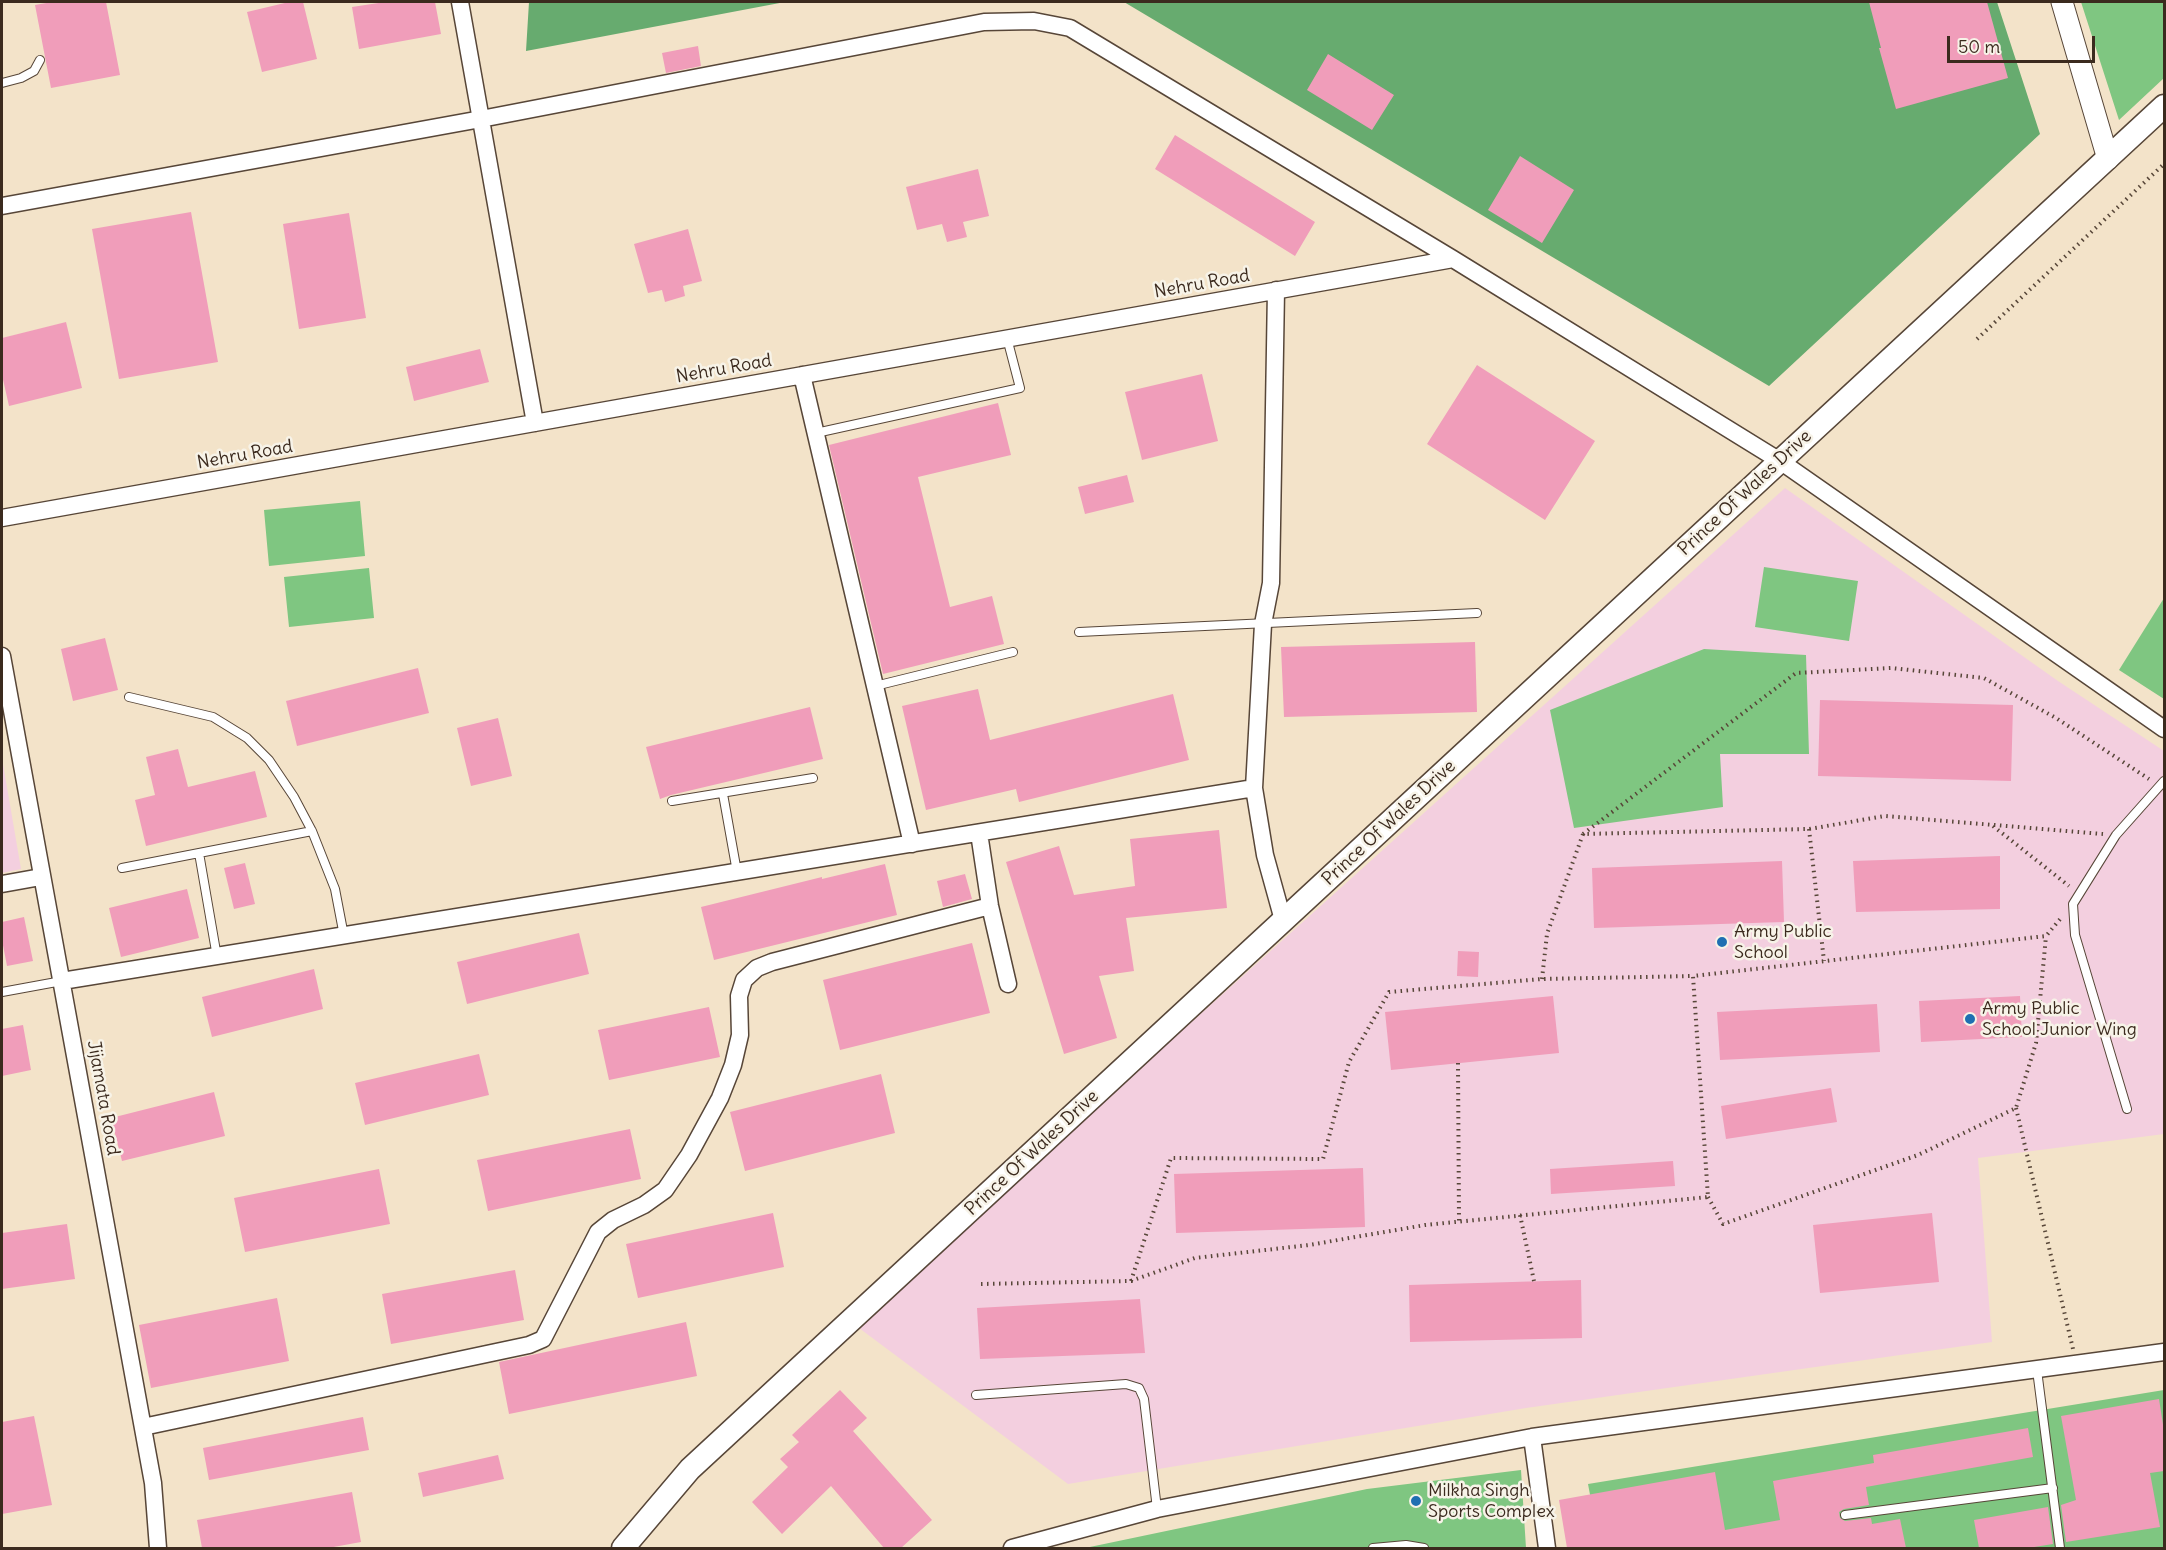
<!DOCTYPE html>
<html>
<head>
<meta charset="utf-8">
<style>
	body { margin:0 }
	#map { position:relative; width:2166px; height:1550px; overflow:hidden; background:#f3e3c9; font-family:Delius,sans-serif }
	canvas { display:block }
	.frame { position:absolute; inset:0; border:3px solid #3b2a1e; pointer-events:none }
	.scale { position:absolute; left:1947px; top:36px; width:148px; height:27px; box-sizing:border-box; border:3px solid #3b2a1e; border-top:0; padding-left:8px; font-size:18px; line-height:21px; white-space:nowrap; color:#3b2a1e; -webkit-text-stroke:4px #f7f3e8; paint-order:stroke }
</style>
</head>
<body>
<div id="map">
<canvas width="2166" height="1550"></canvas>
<div class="frame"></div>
<div class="scale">50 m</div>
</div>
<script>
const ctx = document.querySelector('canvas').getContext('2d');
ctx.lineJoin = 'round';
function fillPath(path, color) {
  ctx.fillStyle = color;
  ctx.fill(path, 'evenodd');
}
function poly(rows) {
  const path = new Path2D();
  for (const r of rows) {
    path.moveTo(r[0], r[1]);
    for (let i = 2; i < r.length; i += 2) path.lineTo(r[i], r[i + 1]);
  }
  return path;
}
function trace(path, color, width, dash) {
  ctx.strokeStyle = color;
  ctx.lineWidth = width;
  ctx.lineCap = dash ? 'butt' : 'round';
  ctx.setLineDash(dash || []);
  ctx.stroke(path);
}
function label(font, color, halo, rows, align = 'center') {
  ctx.font = font + ' Delius,sans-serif';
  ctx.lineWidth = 5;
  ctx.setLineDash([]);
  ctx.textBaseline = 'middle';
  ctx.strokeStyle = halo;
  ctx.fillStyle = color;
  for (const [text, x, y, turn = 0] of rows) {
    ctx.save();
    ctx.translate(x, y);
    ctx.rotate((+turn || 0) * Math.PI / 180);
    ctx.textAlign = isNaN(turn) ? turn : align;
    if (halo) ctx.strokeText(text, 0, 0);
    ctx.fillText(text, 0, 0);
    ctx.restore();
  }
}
fillPath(poly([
	[1785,488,2058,681,2164,751,2164,1134,1978,1158,1992,1342,1526,1408,1068,1484,855,1325],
	[2,758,21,869,2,873]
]), '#f3cfdf');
fillPath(poly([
	[2081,2,2164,2,2164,78,2119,120],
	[360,501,365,556,269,566,264,510],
	[1764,567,1858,581,1849,641,1755,627],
	[369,568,374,618,289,627,284,577],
	[2164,598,2164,699,2119,670],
	[1704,649,1806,655,1809,754,1720,754,1723,807,1574,828,1550,710],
	[2164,1390,2164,1548,1600,1548,1588,1484],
	[1521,1470,1526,1548,1085,1548,1367,1489]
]), '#7fc681');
fillPath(poly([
	[529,2,785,2,526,51],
	[1124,2,1997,2,2040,134,1769,386]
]), '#67ab6f');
fillPath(poly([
	[52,2,106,2,120,75,51,88,35,5],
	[289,2,303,2,317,59,262,72,247,12],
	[385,2,435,2,441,34,359,49,352,7],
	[1869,2,1987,2,2008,78,1896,109,1879,48,1881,48],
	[698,46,701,66,666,73,662,53],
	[1328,54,1394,95,1372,130,1307,90],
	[1175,135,1315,222,1295,256,1155,169],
	[1520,156,1574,190,1542,243,1488,210],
	[978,169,989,216,963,222,967,237,947,242,942,224,917,230,906,187],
	[191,212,218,362,119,379,92,229],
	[349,213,366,318,299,329,283,224],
	[688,229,702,281,683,286,685,296,665,302,662,290,648,293,634,244],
	[66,322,82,388,9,406,2,375,2,338],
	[480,349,489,382,414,401,406,367],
	[1477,365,1595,441,1545,520,1427,444],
	[1202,374,1218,441,1142,460,1125,392],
	[998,403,1011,455,918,477,950,607,992,596,1004,644,883,674,829,445],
	[1127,475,1134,502,1085,514,1078,487],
	[105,638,118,690,73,701,61,649],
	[1475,642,1477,712,1284,717,1281,647],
	[418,668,429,713,297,746,286,701],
	[978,689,990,740,1173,694,1189,760,1019,802,1016,789,926,810,902,706],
	[1820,700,2013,705,2011,781,1818,776],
	[810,707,823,759,671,795,660,799,646,747],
	[498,718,512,776,471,786,457,728],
	[178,749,188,787,255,771,267,817,146,846,135,800,155,795,146,757],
	[1219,830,1227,908,1126,918,1134,971,1099,976,1117,1038,1064,1054,1006,862,1059,846,1074,895,1135,886,1130,839],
	[2000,856,2000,909,1856,912,1853,861],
	[1782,861,1784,922,1594,928,1592,868],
	[245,863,255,904,234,909,224,868],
	[885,864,897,915,714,960,701,907,822,877,822,879],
	[965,874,972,899,943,907,937,881],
	[187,889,199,938,121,957,109,908],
	[24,917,33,961,7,966,2,940,2,922],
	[579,933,589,974,467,1004,457,962],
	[972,943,990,1013,840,1050,823,980],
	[1458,951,1479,952,1478,977,1457,976],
	[314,969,323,1009,212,1037,202,997],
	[1553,996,1559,1053,1391,1070,1385,1012],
	[2020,996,2022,1037,1921,1042,1919,1001],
	[1877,1004,1880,1052,1720,1060,1717,1012],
	[709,1007,720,1057,609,1080,598,1030],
	[23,1025,31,1070,2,1076,2,1029],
	[479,1054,489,1095,365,1125,355,1083],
	[881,1074,895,1133,745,1171,730,1112],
	[1831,1088,1837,1122,1726,1139,1721,1106],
	[214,1092,225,1136,122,1161,111,1118],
	[630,1129,641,1179,488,1211,477,1160],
	[1673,1161,1675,1186,1551,1194,1550,1169],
	[1363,1168,1365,1227,1176,1233,1174,1174],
	[379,1169,390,1224,245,1252,234,1198],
	[773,1213,784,1267,638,1298,626,1244],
	[1932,1213,1939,1282,1820,1293,1813,1225],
	[67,1224,75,1279,2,1289,2,1233],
	[515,1270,524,1320,391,1344,382,1294],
	[1581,1280,1582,1338,1410,1342,1409,1285],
	[277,1298,289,1361,151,1388,139,1325],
	[1140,1299,1145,1353,980,1359,977,1308],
	[686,1322,697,1376,509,1414,499,1362],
	[840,1390,867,1418,853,1431,932,1520,901,1548,884,1548,831,1486,782,1534,752,1502,788,1467,780,1459,799,1442,792,1435],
	[2159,1399,2164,1431,2164,1471,2150,1473,2160,1527,2066,1542,2061,1505,2076,1500,2061,1416],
	[34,1416,52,1505,2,1514,2,1422],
	[363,1417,369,1450,209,1480,203,1448],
	[2028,1428,2033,1457,1866,1487,1869,1505,1844,1509,1839,1512,1840,1518,1845,1521,1871,1518,1872,1524,1900,1519,1906,1548,1567,1548,1559,1500,1715,1472,1725,1530,1780,1520,1773,1481,1874,1463,1873,1455],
	[498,1455,504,1479,423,1497,418,1473],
	[352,1492,361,1542,328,1548,202,1548,197,1520],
	[2048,1507,2053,1544,2028,1548,1979,1548,1974,1520]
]), '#f09dba');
const service = poly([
	[2,83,21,78,34,71,40,60],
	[816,433,1020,388,1007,338],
	[1079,632,1477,613],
	[875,686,1013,652],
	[129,697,213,717,247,738,269,760,294,797,312,831,335,889,344,936],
	[723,794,737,872],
	[672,801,813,778],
	[199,853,217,957],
	[122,868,312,831],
	[2,992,62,981],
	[2127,1109,2075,935,2073,904,2116,835,2164,781],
	[2037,1370,2060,1548],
	[976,1395,1126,1384,1139,1388,1144,1399,1157,1509],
	[1845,1515,2053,1488],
	[1373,1548,1406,1545,1424,1548]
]);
const minor = poly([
	[460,2,535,423],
	[2,206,481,119,984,22,1034,21,1070,28,1453,259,1780,461,2164,729],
	[1276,290,1271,583,1263,624,1254,788,1265,855,1283,920],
	[802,375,912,844],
	[2,518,1453,259],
	[2,656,153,1483,158,1548],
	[979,833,990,906,1008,984],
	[2,884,41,877],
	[62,981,1254,788],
	[143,1427,529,1345,543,1339,598,1232,613,1220,644,1205,665,1190,689,1155,720,1098,733,1065,740,1035,739,996,744,980,757,968,772,962,990,906],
	[1532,1437,1547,1548],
	[1012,1548,1157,1509,1532,1437,2164,1352]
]);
const tertiary = poly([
	[2062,2,2108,159]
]);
const secondary = poly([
	[623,1548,690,1469,2164,106]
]);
trace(service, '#574638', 10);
trace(minor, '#574638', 19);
trace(tertiary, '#574638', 23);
trace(secondary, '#574638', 25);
trace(poly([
	[1977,339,2164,164],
	[1993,826,2069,886],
	[1809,829,1824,961],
	[1583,834,1796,673,1891,668,1984,678,2056,718,2149,779],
	[1542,979,1547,934,1583,834,1809,829,1885,816,2103,834],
	[1458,1063,1459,1221],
	[2016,1108,2073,1349],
	[1708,1197,1723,1224,1918,1155,2016,1108,2036,1043,2046,936],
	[1520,1215,1534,1281],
	[1131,1281,1171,1158,1323,1159,1349,1062,1389,992,1542,979,1693,976],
	[981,1284,1131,1281,1195,1258,1309,1245,1425,1225,1708,1197,1693,976,2046,936,2061,918]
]), '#574638', 4, [1.5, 4.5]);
trace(service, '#fff', 8);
trace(minor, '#fff', 16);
trace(tertiary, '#fff', 21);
trace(secondary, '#fff', 22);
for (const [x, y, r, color] of [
	[1722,942,6,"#1f6fb2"],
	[1970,1019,6,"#1f6fb2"],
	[1416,1501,6,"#1f6fb2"]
]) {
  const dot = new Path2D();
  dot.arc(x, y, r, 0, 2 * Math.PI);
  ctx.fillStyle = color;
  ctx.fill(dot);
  trace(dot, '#f7f3e8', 2);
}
label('18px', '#3b2a1e', '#f7f3e8', [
	["Nehru Road",1202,284,-10],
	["Nehru Road",724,369,-10],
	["Nehru Road",245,455,-10],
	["Prince Of Wales Drive",1745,493,-43],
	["Prince Of Wales Drive",1389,823,-43],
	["Jijamata Road",103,1098,80],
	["Prince Of Wales Drive",1032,1153,-43]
]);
label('18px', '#3b2a1e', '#f7f3e8', [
	["Army Public",1734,932],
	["School",1734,953],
	["Army Public",1982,1009],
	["School Junior Wing",1982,1030],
	["Milkha Singh",1428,1491],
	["Sports Complex",1428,1512]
], 'left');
</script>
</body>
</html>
